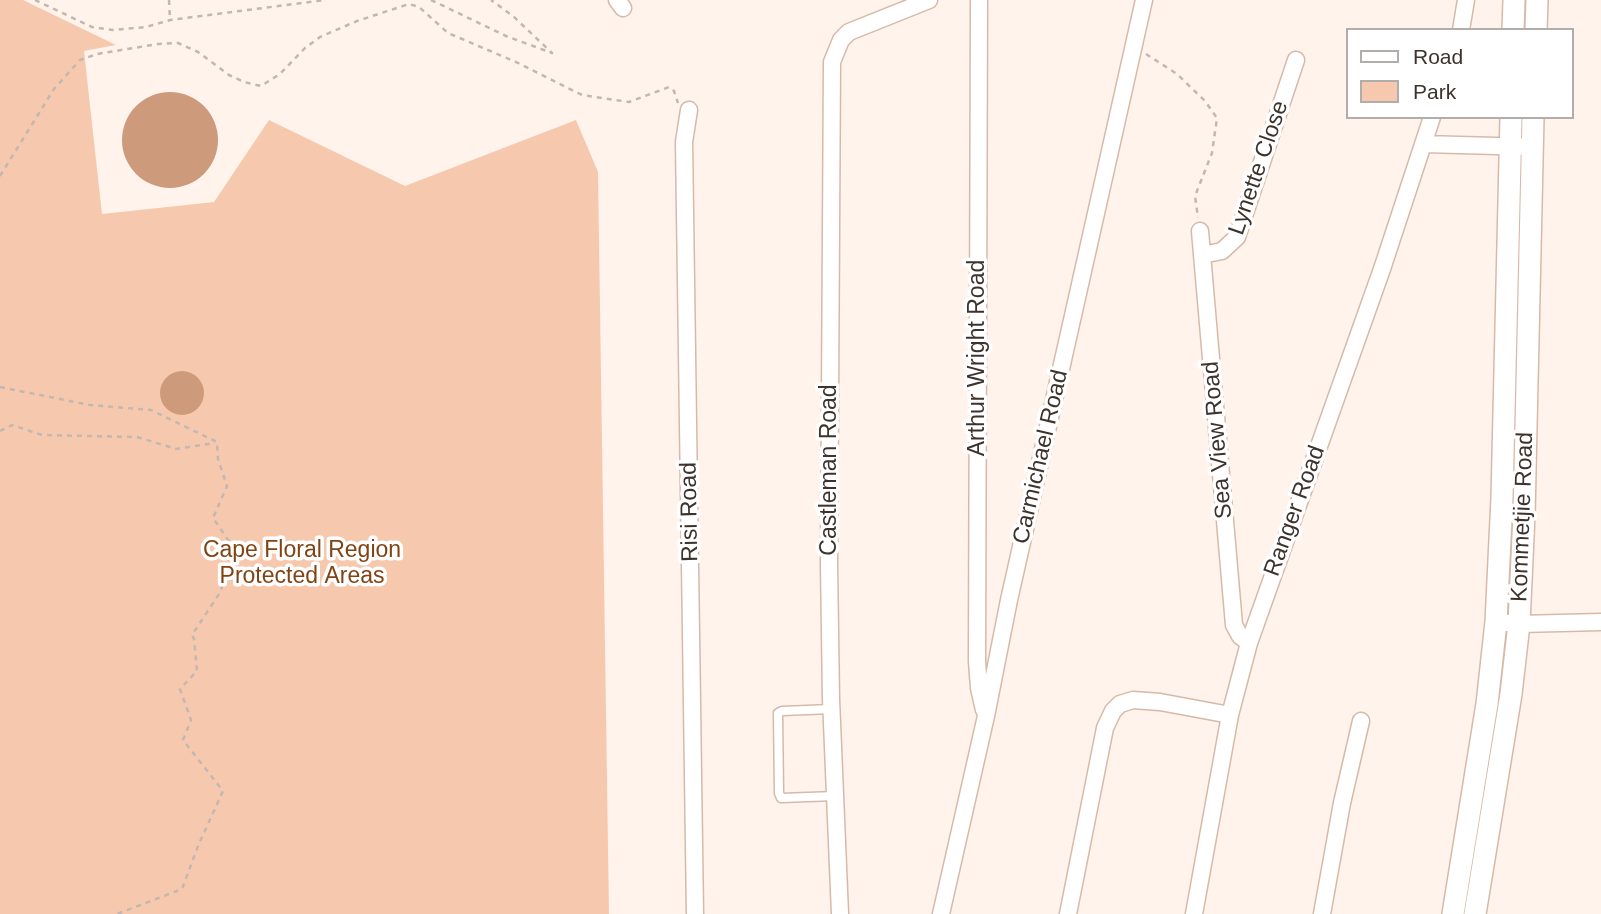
<!DOCTYPE html>
<html>
<head>
<meta charset="utf-8">
<style>
	body { margin:0 }
	#map { position:relative; width:1601px; height:914px; overflow:hidden; background:#fff3ec; font-family:Arial,sans-serif }
	canvas { display:block }
	.legend { position:absolute; left:1346px; top:28px; width:228px; height:91px; box-sizing:border-box; background:#fff; border:2px solid #b1adab; margin:0; padding:9px 12px; list-style:none; font-size:21px; color:#3d322c }
	.legend li { display:flex; align-items:center; gap:14px; height:35px }
	.legend b { width:35px; border:2px solid #b1adab }
</style>
</head>
<body>
<div id="map">
<canvas width="1601" height="914"></canvas>
<ul class="legend">
<li><b style="height:9px;background:#fff"></b>Road</li>
<li><b style="height:19px;background:#f6c9af"></b>Park</li>
</ul>
</div>
<script>
const ctx = document.querySelector('canvas').getContext('2d');
ctx.lineJoin = 'round';
function fillPath(path, color) {
  ctx.fillStyle = color;
  ctx.fill(path, 'evenodd');
}
function poly(rows) {
  const path = new Path2D();
  for (const r of rows) {
    if (r.length === 3) {
      path.moveTo(r[0] + r[2], r[1]);
      path.arc(r[0], r[1], r[2], 0, 2 * Math.PI);
      continue;
    }
    path.moveTo(r[0], r[1]);
    for (let i = 2; i < r.length; i += 2) path.lineTo(r[i], r[i + 1]);
  }
  return path;
}
function trace(path, color, width, dash) {
  ctx.strokeStyle = color;
  ctx.lineWidth = width;
  ctx.lineCap = dash ? 'butt' : 'round';
  ctx.setLineDash(dash || []);
  ctx.stroke(path);
}
function label(font, color, halo, rows, align = 'center') {
  ctx.font = font + ' Arial,sans-serif';
  ctx.lineWidth = 7;
  ctx.setLineDash([]);
  ctx.textBaseline = 'middle';
  ctx.strokeStyle = halo;
  ctx.fillStyle = color;
  for (const [text, x, y, turn = 0] of rows) {
    ctx.save();
    ctx.translate(x, y);
    ctx.rotate((+turn || 0) * Math.PI / 180);
    ctx.textAlign = isNaN(turn) ? turn : align;
    if (halo) ctx.strokeText(text, 0, 0);
    ctx.fillText(text, 0, 0);
    ctx.restore();
  }
}
fillPath(poly([
	[0,0,23,0,116,45,84,51,102,214,214,202,269,120,405,186,576,120,598,172,609,914,0,914]
]), '#f6c9af');
fillPath(poly([
	[170,140,48],
	[182,393,22]
]), '#cd9a7c');
const service = poly([
	[832,709,782,711,778,713,779,793,781,798,835,796]
]);
const minor = poly([
	[617,0,623,8],
	[979,0,977,661,979,688,984,710],
	[1461,30,1466,0],
	[689,110,684,142,695,914],
	[1423,144,1533,147],
	[1200,231,1234,625,1240,636,1249,643],
	[1202,255,1222,251,1237,237,1296,60],
	[1496,622,1519,624,1601,622],
	[840,914,831,699,829,565,832,62,841,40,849,32,929,0],
	[941,914,986,716,1009,600,1144,0],
	[1068,914,1105,728,1113,711,1120,704,1133,700,1160,702,1230,715],
	[1194,914,1230,715,1249,643,1382,269,1432,117],
	[1322,914,1342,803,1361,721]
]);
const secondary = poly([
	[1513,30,1514,0],
	[1536,30,1537,0],
	[1453,914,1487,704,1496,622,1502,498,1511,117],
	[1475,914,1511,694,1519,624,1524,515,1533,117]
]);
trace(service, '#d6baa9', 11);
trace(minor, '#d6baa9', 19);
trace(secondary, '#d6baa9', 24);
trace(poly([
	[35,0,92,27,113,30,146,27,170,20,325,0],
	[169,0,170,20],
	[431,0,506,36,552,53,513,16,491,0],
	[1146,54,1177,74,1205,101,1217,118,1212,153,1195,196,1198,218],
	[0,176,54,89,80,60,97,54,158,44,178,43,198,52,229,75,244,82,261,86,280,74,305,48,320,37,357,21,409,4,419,7,448,33,516,62,582,95,629,102,669,87,674,91,678,103],
	[0,387,90,405,151,410,217,442,218,459,227,486,213,518,231,544,221,591,192,635,194,639,197,671,180,689,191,720,183,740,223,791,198,846,182,889,117,914],
	[0,431,12,425,42,435,137,437,176,449,215,443]
]), '#c3b7b0', 2.5, [5, 5]);
trace(service, '#fff', 8);
trace(minor, '#fff', 16);
trace(secondary, '#fff', 21);
label('23px', '#3d322c', '#fff', [
	["Lynette Close",1259,168,-71],
	["Arthur Wright Road",978,358,-90],
	["Sea View Road",1218,440,-95],
	["Carmichael Road",1041,457,-77],
	["Castleman Road",830,470,-90],
	["Ranger Road",1295,511,-70],
	["Risi Road",690,512,-91],
	["Kommetjie Road",1523,517,-88]
]);
label('23px', '#824314', '#fff', [
	["Cape Floral Region",302,551],
	["Protected Areas",302,577]
]);
</script>
</body>
</html>
